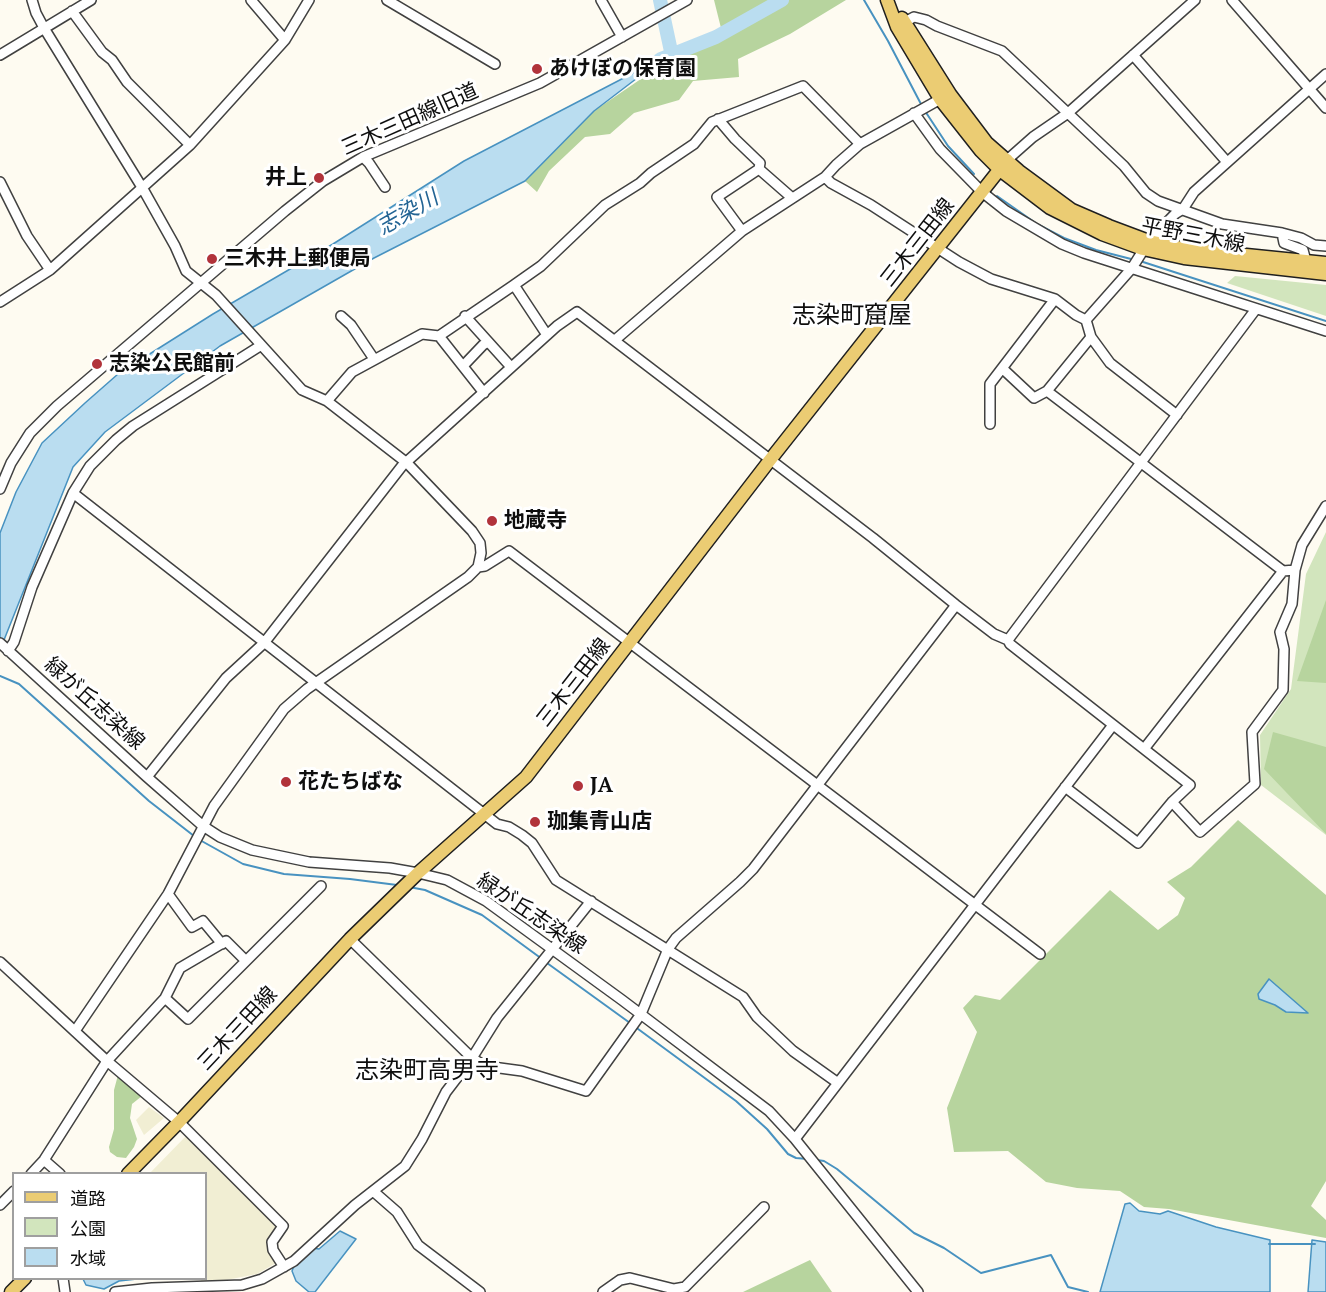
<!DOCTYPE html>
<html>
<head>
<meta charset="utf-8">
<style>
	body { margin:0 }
	#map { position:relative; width:1326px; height:1292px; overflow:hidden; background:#fefbf1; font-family:"PT Serif","Noto Sans JP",serif }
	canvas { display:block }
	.legend { position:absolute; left:12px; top:1172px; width:195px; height:108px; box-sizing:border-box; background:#fff; border:2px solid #9f9f9f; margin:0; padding:8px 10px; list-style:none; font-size:18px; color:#0e0e0e }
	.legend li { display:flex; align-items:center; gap:12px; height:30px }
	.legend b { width:30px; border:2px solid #9f9f9f }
</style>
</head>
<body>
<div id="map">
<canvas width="1326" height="1292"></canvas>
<ul class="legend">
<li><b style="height:8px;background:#ebcc73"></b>道路</li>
<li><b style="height:16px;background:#d2e5bd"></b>公園</li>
<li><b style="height:16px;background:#baddf0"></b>水域</li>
</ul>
</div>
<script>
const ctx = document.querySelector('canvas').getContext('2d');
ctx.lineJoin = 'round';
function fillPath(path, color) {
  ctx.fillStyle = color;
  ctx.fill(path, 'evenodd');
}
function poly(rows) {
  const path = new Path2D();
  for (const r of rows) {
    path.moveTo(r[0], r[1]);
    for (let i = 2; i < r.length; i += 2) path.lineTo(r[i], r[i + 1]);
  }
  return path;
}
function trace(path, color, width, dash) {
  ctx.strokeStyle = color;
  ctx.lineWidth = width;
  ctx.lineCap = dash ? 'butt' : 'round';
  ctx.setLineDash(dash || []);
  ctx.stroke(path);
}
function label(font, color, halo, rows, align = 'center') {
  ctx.font = font + ' "PT Serif","Noto Sans JP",serif';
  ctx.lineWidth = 6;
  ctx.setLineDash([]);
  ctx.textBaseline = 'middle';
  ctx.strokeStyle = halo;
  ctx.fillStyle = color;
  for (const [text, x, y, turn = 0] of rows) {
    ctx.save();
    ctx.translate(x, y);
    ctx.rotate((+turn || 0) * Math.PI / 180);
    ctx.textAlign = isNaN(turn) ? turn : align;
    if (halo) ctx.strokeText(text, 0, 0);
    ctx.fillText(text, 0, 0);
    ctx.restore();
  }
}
fillPath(poly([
	[149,1107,164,1118,144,1135,136,1120],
	[186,1136,276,1223,277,1228,267,1241,276,1263,257,1274,200,1285,201,1279,206,1278,206,1174,149,1174]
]), '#f1eed3');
fillPath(poly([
	[1235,276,1326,285,1326,316,1227,283],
	[1326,532,1326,835,1261,785,1260,735,1291,689,1306,574]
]), '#d2e5bd');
fillPath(poly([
	[714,0,846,0,790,34,738,59,739,77,693,81,679,100,634,113,610,134,585,137,549,171,537,192,525,181,594,111,654,70,723,36],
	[1326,600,1326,683,1297,681],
	[1273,732,1326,747,1326,834,1264,769],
	[1238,820,1326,895,1326,1181,1311,1206,1326,1220,1326,1238,1169,1209,1144,1207,1120,1191,1077,1188,1046,1182,1008,1151,954,1152,947,1108,977,1032,963,1008,975,995,1000,1000,1110,890,1158,930,1178,915,1185,898,1167,882,1191,867],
	[1269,980,1307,1012,1307,1013,1286,1012,1275,1005,1259,999,1258,994],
	[118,1075,142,1096,132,1104,130,1118,137,1139,134,1147,126,1158,117,1157,110,1152,109,1147,114,1129,114,1090],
	[810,1260,832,1292,743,1292]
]), '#b7d49e');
const water = poly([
	[666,56,594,111,525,181,374,258,220,346,105,432,73,467,0,650,0,533,16,492,42,443,85,403,118,374,213,314,333,244,464,161,666,56],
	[1269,979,1308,1013,1286,1012,1275,1005,1259,999,1258,994,1269,979],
	[1130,1203,1139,1211,1160,1214,1168,1211,1216,1227,1270,1240,1270,1292,1100,1292,1125,1204,1130,1203],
	[340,1231,356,1239,315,1292,309,1292,296,1281,292,1271,294,1266,312,1248,319,1249,340,1231],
	[1312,1240,1326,1242,1326,1292,1308,1292,1312,1240],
	[83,1279,83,1278,137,1279,119,1281,104,1289,86,1285,83,1279]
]);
fillPath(water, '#baddf0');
trace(water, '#4892c0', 1.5);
trace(poly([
	[864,0,888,41,922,106],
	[925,111,948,146,974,174],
	[997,196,1037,224,1064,238,1096,250,1135,260],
	[1140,261,1326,321],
	[0,676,19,684,149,801,194,836],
	[198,839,243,864,284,874,350,879,397,885],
	[409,887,425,890,482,915,542,959],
	[547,963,630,1023],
	[634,1026,736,1101,767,1129,788,1154,796,1158,808,1159],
	[817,1160,824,1161,837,1169,914,1233,944,1248,981,1273,1051,1255,1068,1287,1088,1292],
	[1269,1244,1315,1244]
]), '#4892c0', 2);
trace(poly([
	[660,0,672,56],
	[645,70,661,59,716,37,782,0]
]), '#baddf0', 14);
const minor = poly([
	[32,0,36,13,44,28,143,189,175,246,186,271,216,295,302,390,327,401,407,463,472,531,480,543,481,553,478,567,468,577,307,689,284,709,214,806,168,894,75,1031],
	[251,0,285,40],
	[387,0,495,64],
	[601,0,622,37],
	[1232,0,1326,108],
	[72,11,102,52,112,60,127,82,190,145],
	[899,25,914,17,926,20,937,26,1002,51,1124,166,1146,193,1158,201,1222,224,1282,233,1301,238,1314,245,1326,246],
	[0,55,91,0],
	[1133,55,1227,162],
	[914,113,940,149,982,192,1006,211,1062,244,1084,253,1326,331],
	[718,119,735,139,760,163,759,169,791,197],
	[363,157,369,163,385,187],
	[1007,160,1033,137,1068,113,1195,0],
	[825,177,831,183,871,205,959,262,991,279,1055,299,1076,315,1086,320,1091,337,1110,363,1177,415],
	[0,182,27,236,50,270],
	[742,231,717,197,759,169],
	[1282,233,1284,243,1303,250,1306,261],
	[0,302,50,270,190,145,285,40,309,0],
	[341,316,351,325,374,359],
	[465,316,511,367],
	[1086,320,1132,268,1149,241,1175,214,1183,209,1194,192,1326,74],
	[547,335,514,285,541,266,605,205,640,183,651,173,694,144,712,122,803,86,860,144],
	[439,336,514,285],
	[1091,337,1047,391,1283,571,1295,570],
	[615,340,742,231,825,177,836,165,860,144,944,97],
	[463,366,483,345,488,342],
	[1003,369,1034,398,1047,391],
	[327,401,352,372,422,334,439,336,484,393],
	[990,424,990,384,1055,299],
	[0,489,11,463,30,433,57,406,285,211,323,181,363,157,540,83,687,0],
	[73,493,497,824,509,827,522,835,532,843,556,880,743,997,757,1017,793,1051,838,1083],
	[478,567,485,566,509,551,1040,954],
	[1008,640,1256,309],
	[0,643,147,777,203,826,220,837,252,850,309,862,390,868,418,873,447,880,486,901,622,1000,769,1111,795,1139,918,1292],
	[8,651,14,642,32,587,73,493,90,466,116,440,133,426,260,346],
	[1144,749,1283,571],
	[147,777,226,678,264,643,402,466,557,326,577,312,873,538,956,605,994,634,1008,640,1010,644,1190,785,1172,802,1138,843,1065,787],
	[1172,802,1200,832,1255,784,1252,732,1283,690,1284,649,1280,632,1292,604,1295,570,1302,545,1326,506],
	[168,894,192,927,203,921,222,944],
	[350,939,472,1058,485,1066,522,1071,586,1091,641,1014,668,949,676,938,740,882,753,869,956,605],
	[0,962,107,1061,179,1122,283,1226,272,1242,273,1250,284,1267],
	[165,998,180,968,226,941,246,961],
	[795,1139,1113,725],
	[44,1160,60,1174],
	[31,1174,44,1160,107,1061,165,998,188,1019,321,886],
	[373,1191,397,1212,418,1245,480,1292],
	[0,1205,14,1191],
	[63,1278,65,1292],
	[115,1292,152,1288,242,1285,262,1279,294,1261,355,1205,405,1166,422,1139,446,1092,472,1058,497,1018,591,901],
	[603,1292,620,1280,630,1278,674,1289,685,1287,764,1207]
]);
const major = poly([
	[887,0,897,27,940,99,981,151,1000,170,1050,208,1102,234,1143,249,1184,258,1326,274],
	[902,18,950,94,987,143,1019,171,1072,210,1109,226,1149,241,1187,249,1326,263],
	[128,1174,179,1122,350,939,418,873,526,777,770,460,1007,160],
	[11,1292,25,1278]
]);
trace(minor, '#414141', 12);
trace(major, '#1f1f1f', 15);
trace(minor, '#fff', 9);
trace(major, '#ebcc73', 12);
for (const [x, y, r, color] of [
	[537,69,6,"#b1333b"],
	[319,178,6,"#b1333b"],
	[212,259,6,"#b1333b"],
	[97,364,6,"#b1333b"],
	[492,521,6,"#b1333b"],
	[286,782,6,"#b1333b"],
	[578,786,6,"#b1333b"],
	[535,822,6,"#b1333b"]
]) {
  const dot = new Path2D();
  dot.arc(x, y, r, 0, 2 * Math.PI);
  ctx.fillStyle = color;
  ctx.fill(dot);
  trace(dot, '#fff', 2);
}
label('bold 21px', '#0e0e0e', '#fff', [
	["あけぼの保育園",549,69],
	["井上",307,178,"right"],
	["三木井上郵便局",224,259],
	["志染公民館前",109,364],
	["地蔵寺",504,521],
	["花たちばな",298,782],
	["JA",590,786],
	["珈集青山店",547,822]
], 'left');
label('21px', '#0e0e0e', '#fff', [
	["三木三田線旧道",410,120,-24],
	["平野三木線",1193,236,11],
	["三木三田線",918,243,-52],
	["三木三田線",574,683,-52],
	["緑が丘志染線",94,704,42],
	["緑が丘志染線",531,914,34],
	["三木三田線",238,1029,-47]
]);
label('italic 22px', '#236494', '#fff', [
	["志染川",408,213,-30]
]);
label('24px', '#0e0e0e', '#fff', [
	["志染町窟屋",852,316],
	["志染町高男寺",427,1071]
]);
</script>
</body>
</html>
